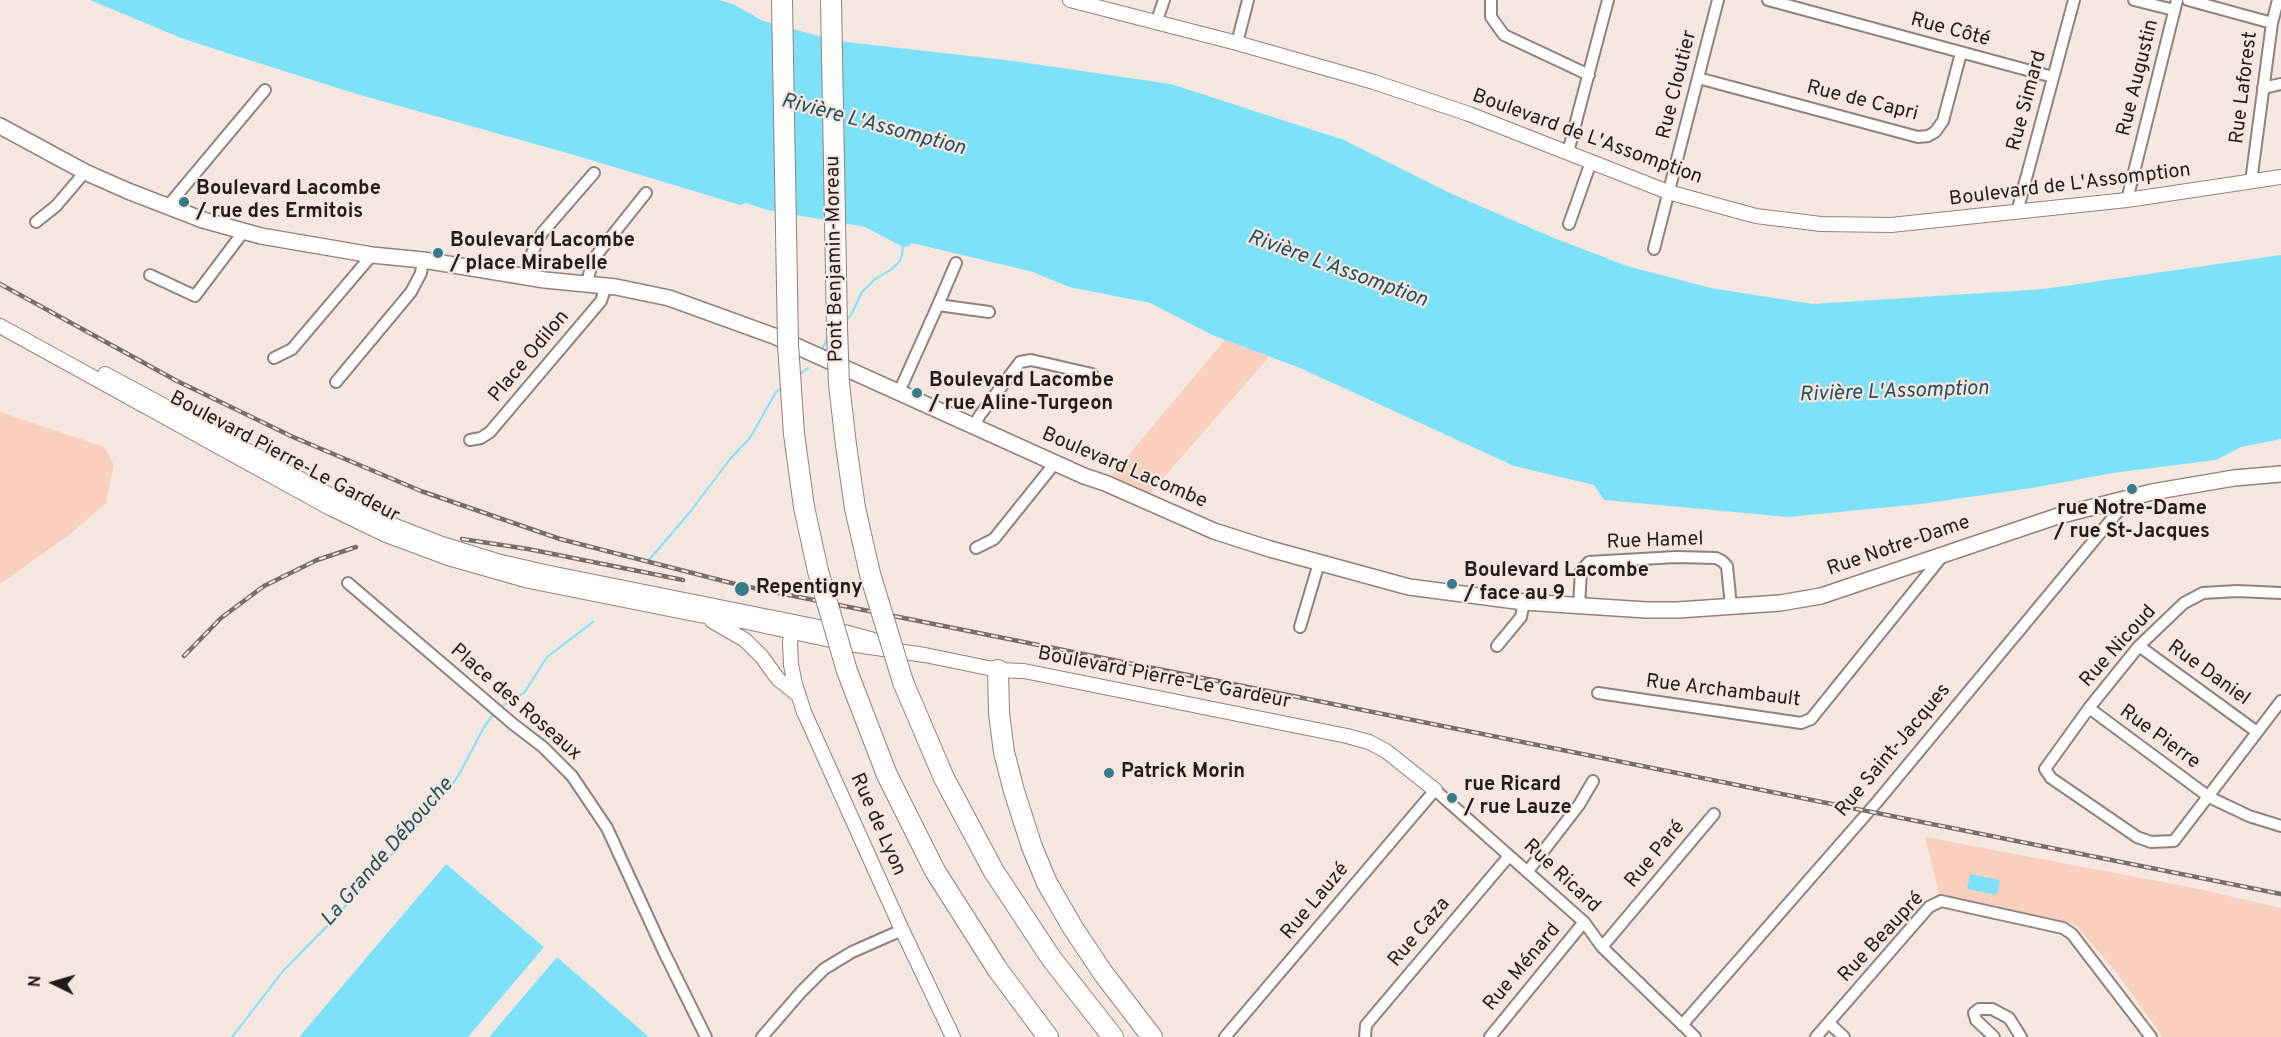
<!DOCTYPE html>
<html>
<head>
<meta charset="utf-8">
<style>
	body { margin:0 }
	#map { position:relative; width:2281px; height:1037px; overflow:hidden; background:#f6e7e1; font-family:Overpass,sans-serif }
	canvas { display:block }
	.north { position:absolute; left:24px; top:953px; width:60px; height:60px; -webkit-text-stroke:4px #f6e7e1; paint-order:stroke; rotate:275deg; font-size:16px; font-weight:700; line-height:24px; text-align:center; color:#231d1b }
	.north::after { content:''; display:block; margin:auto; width:21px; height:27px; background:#231d1b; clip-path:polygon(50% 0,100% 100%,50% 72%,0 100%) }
</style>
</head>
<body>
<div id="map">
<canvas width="2281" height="1037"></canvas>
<div class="north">N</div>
</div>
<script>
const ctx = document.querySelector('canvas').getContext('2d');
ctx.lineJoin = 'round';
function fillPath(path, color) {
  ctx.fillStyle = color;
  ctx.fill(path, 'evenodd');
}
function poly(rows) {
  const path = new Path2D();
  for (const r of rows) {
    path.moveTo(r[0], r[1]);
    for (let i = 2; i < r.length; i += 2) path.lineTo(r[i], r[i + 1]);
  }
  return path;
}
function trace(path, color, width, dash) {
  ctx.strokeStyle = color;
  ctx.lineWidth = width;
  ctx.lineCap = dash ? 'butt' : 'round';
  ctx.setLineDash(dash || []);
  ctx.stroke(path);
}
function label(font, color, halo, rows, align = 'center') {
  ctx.font = font + ' Overpass,sans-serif';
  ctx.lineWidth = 4.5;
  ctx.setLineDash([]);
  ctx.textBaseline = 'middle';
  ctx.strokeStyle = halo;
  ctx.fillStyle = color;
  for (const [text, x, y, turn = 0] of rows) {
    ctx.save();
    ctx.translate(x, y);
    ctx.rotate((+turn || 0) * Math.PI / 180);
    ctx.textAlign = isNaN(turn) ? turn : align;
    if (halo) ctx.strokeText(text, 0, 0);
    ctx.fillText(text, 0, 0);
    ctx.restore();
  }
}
fillPath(poly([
	[1225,340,1269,357,1144,500,1105,483],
	[0,412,104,447,114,465,106,503,69,535,0,584],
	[1925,837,2194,888,2281,908,2281,1037,2163,1037,2119,976,2076,925,1940,898]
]), '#f9cfbd');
fillPath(poly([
	[90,0,720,0,735,5,763,21,838,41,1014,61,1171,84,1344,140,1450,193,1554,238,1627,266,1711,288,1813,304,2044,289,2281,255,2281,439,2241,447,2216,460,2113,473,2032,488,1921,504,1788,517,1604,500,1594,485,1514,466,1300,368,1212,335,1150,303,1069,287,1033,272,916,244,911,243,909,246,903,247,865,227,767,210,746,203,740,205,574,155,360,95,230,54,181,38],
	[446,864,544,947,468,1037,299,1037],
	[1970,874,2000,880,1997,895,1967,889],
	[557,957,649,1037,489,1037]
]), '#7de2f9');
trace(poly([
	[846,321,852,313,862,292,875,279,892,269,900,261,902,255,903,245],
	[823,347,828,337],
	[799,375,808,368],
	[649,560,690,512,730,459,750,438,776,392,783,387],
	[499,708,524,693,547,657,593,622],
	[232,1037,283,971,333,920,448,791,461,771,484,727,495,712]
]), '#7de2f9', 2);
const minor = poly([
	[1491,0,1491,17,1504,35,1589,75],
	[1768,0,2053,77],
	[2134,0,2174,10],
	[2188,0,2272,23],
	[1156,23,1164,0],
	[1237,43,1248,0],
	[1698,78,1918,137,1928,136,1935,132,1943,121,1961,53],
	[2263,88,2281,84],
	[1568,152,1608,0],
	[2251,182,2272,23,2278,0],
	[2127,200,2177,0],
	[167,207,265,90],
	[2017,212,2074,0],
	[36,222,56,206,85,172],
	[1569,224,1591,162],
	[1654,249,1718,0],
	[150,275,195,296,244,231],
	[529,278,532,253,542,233,594,173],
	[587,284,591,266,595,257,646,193],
	[938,305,956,263],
	[274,358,292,349,372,255],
	[336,382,411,292,421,273,423,260],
	[899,392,938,305,989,312],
	[974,426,980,415,1020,362,1031,360,1092,374],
	[470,440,481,438,490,432,601,301,606,286],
	[976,548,994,539,1055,463],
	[348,583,513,724,543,747,572,776,607,828,664,952,706,1037],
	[2281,593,2237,591,2203,593,2184,603,2139,646,2089,708,2045,769,2051,778,2137,837,2151,842,2174,841,2281,701],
	[1579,606,1581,571,1589,562,1676,557,1716,558,1722,561,1727,566,1731,606],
	[1300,627,1319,563],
	[1497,646,1521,617,1524,602],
	[2139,646,2257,732],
	[1598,693,1801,723,1811,719,1944,554],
	[2089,708,2209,797,2249,816,2281,826],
	[1528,871,1579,805,1593,781],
	[1602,947,1714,814],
	[1829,1023,1844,1037],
	[1682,1025,1877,802,2130,497],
	[762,1037,801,992,824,969,852,952,902,930],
	[1225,1037,1435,790,1584,922,1602,947,1695,1037],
	[1365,1037,1366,1025,1509,856],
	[1490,1037,1584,922],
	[1816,1037,1929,907,1941,901,2063,928,2072,934,2151,1037],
	[1994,1037,1976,1020,1974,1013,1979,1009,1992,1009,2009,1018,2021,1037]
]);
const tertiary = poly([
	[1070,0,1237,43,1374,82,1469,114,1668,192,1756,216,1821,224,1891,225,2127,200,2281,177],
	[0,326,330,508,386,535,448,558,529,581,699,615,742,621,849,644,925,655,998,670,1024,671,1347,736,1369,742,1386,751,1435,790],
	[105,374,343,502,398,527,442,544,497,561,545,572,844,632,874,640],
	[712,621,745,640,762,657,778,679,797,694],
	[793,624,790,642,791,665,795,684,804,712,902,930,953,1037]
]);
const secondary = poly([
	[0,126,85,172,128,191,203,220,261,236,372,255,423,260,545,280,616,287,669,298,774,336,1084,476,1105,483,1214,531,1270,549,1409,587,1524,602,1646,610,1678,610,1780,603,1821,596,2058,516,2152,492,2234,478,2281,474]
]);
const motorway = poly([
	[794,434,804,507,818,571],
	[846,445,855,508,870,574],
	[998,670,999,713,1004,752,1014,791,1032,847,1047,883,1073,928,1103,973,1152,1037],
	[847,671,887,775,935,871,998,970,1048,1037],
	[903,682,944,778,993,870,1051,958,1113,1037]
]);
trace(minor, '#90827d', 14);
trace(tertiary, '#90827d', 16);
trace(secondary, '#90827d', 18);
trace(motorway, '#90827d', 22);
trace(minor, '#fff', 10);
trace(tertiary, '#fff', 14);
trace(secondary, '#fff', 15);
trace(motorway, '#fff', 20);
const rail = poly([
	[0,284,177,381,293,437,421,491,560,539,739,585],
	[462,539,528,549,683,580],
	[744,586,2281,894],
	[184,656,221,618,264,586,317,560,356,547]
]);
trace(rail, '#776d6a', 4.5);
trace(rail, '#f6e7e1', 2, [7]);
const motorwayBridge = poly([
	[782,0,788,344,794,434],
	[831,0,837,328,839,384,846,445],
	[818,571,847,671],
	[870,574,903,682]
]);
trace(motorwayBridge, '#90827d', 22, []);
trace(motorwayBridge, '#fff', 20);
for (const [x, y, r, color] of [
	[184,202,6,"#377b8a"],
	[438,253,6,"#377b8a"],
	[917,393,6,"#377b8a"],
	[2132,489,6,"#377b8a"],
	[1452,584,6,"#377b8a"],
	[742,589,8,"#377b8a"],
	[1109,773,6,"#377b8a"],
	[1452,798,6,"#377b8a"]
]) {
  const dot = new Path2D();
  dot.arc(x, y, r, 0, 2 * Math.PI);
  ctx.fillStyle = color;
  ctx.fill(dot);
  trace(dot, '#f6e7e1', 2);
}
label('20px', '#231d1b', '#f6e7e1', [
	["Rue Côté",1950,31,15],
	["Rue Augustin",2139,78,-76],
	["Rue Cloutier",1678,85,-76],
	["Rue Laforest",2245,88,-83],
	["Rue Simard",2028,101,-75],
	["Rue de Capri",1862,102,14],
	["Boulevard de L'Assomption",1587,138,20],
	["Boulevard de L'Assomption",2070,186,-7],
	["Pont Benjamin-Moreau",836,259,-91],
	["Place Odilon",530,357,-50],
	["Boulevard Pierre-Le Gardeur",284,458,28],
	["Boulevard Lacombe",1124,469,23],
	["Rue Hamel",1655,542,-2],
	["Rue Notre-Dame",1899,547,-19],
	["Rue Nicoud",2119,647,-48],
	["Rue Daniel",2208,674,36],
	["Boulevard Pierre-Le Gardeur",1164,679,11],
	["Rue Archambault",1723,692,7],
	["Place des Roseaux",515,703,41],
	["Rue Pierre",2159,738,36],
	["Rue Saint-Jacques",1894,751,-50],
	["Rue de Lyon",877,825,66],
	["Rue Paré",1656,855,-50],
	["Rue Ricard",1561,877,43],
	["Rue Lauzé",1316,902,-50],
	["Rue Caza",1420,933,-50],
	["Rue Beaupré",1882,938,-47],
	["Rue Ménard",1523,968,-50]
]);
label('bold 20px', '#231d1b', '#f6e7e1', [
	["Boulevard Lacombe",196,190],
	["/ rue des Ermitois",196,213],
	["Boulevard Lacombe",450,242],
	["/ place Mirabelle",450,265],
	["Boulevard Lacombe",929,382],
	["/ rue Aline-Turgeon",929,405],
	["rue Notre-Dame",2132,510,"center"],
	["/ rue St-Jacques",2132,533,"center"],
	["Boulevard Lacombe",1464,572],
	["/ face au 9",1464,595],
	["Repentigny",756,589],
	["Patrick Morin",1121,773],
	["rue Ricard",1464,786],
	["/ rue Lauze",1464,809]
], 'left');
label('italic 21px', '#25525c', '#f6e7e1', [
	["Rivière L'Assomption",873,126,15],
	["Rivière L'Assomption",1337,270,20],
	["Rivière L'Assomption",1894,393,-2],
	["La Grande Débouche",388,853,-49]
]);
</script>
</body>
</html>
